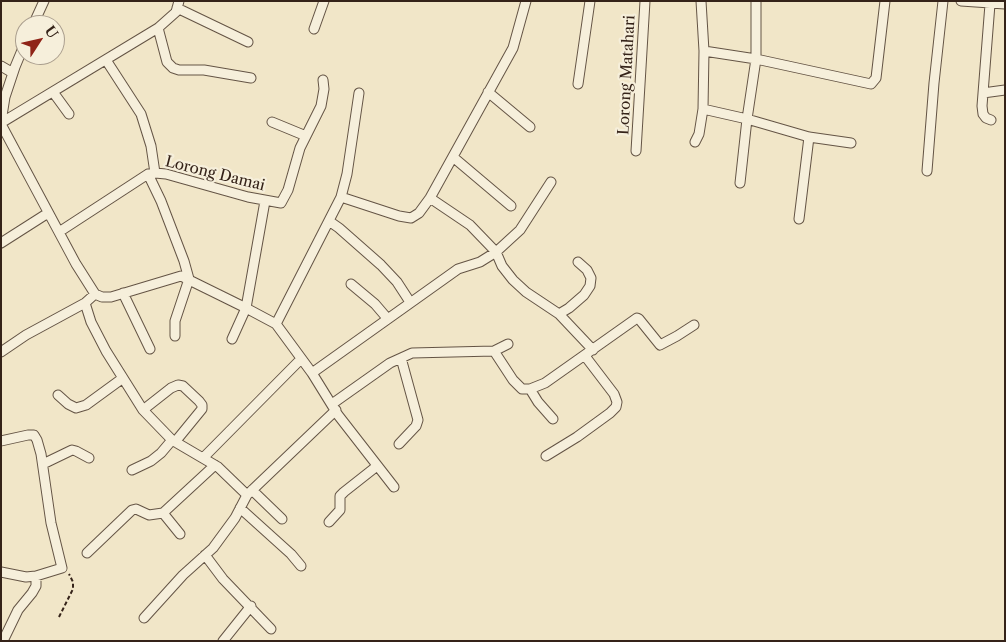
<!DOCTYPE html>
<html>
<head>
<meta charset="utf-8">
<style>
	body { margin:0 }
	#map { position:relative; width:1006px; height:642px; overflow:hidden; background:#f1e6c8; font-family:"Libre Caslon Text",serif }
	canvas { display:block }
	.frame { position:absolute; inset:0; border:2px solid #352319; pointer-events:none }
	.north { position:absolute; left:15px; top:15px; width:50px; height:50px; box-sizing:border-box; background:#f6efdb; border:1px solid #a99d8d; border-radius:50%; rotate:55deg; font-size:14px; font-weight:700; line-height:20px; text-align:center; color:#352319 }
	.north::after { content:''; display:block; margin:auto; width:18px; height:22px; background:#8f2418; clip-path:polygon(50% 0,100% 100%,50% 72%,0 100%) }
</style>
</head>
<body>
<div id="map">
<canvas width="1006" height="642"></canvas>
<div class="frame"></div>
<div class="north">U</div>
</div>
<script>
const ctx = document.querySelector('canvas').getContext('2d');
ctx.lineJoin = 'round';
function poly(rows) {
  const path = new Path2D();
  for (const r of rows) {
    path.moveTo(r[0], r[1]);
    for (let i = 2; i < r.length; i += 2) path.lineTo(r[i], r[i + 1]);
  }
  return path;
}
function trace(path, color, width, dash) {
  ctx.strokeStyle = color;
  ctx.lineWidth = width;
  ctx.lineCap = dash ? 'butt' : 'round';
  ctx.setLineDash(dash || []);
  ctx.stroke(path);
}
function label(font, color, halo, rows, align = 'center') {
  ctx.font = font + ' "Libre Caslon Text",serif';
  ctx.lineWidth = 4.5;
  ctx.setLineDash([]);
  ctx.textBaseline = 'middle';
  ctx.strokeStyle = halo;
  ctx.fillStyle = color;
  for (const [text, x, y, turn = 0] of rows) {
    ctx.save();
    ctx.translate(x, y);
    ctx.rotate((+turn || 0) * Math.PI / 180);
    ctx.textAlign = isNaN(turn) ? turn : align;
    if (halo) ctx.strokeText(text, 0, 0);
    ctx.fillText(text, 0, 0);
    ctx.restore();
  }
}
const minor = poly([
	[701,1,704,51,703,109],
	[756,1,756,59,747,119,809,137,851,143],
	[961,1,1005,4],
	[990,4,982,106,983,114,986,118,991,120],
	[177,8,248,42],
	[33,25,44,1],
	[158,28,167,62,173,68,179,70,204,70,251,78],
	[314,29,324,1],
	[704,51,756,59,871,84,876,78,885,1],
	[106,60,141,114,151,146,155,173],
	[1,66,13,73],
	[578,84,590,1],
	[53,92,69,114],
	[488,92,530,127],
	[983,93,1005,90],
	[1,122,5,97,15,67,25,43],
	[272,122,306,136],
	[1,123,158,28,176,12,179,1],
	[1,124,76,264,95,294,102,297,111,297,181,276,246,308,276,324,312,373,338,415,394,487],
	[695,142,699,134,703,109,747,119,740,183],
	[636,151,645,1],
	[453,157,511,206],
	[927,171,934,83,943,1],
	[148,174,161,201,184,261,189,279,175,321,175,336],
	[341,197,399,216,411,218,419,213,430,198,513,48,526,1],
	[430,198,470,225,496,252,502,266,513,280,526,292,559,314,593,350],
	[799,219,809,137],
	[329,221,339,228,381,265,397,282,410,302],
	[59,232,148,174,155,173,166,174,248,197,281,203,288,190,300,148,321,106,324,89,323,80],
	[1,243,48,213],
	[351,284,375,304,387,318],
	[123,293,150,349],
	[85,303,91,322,106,351,143,410,172,440,218,467,247,495,235,518,213,548,183,575,144,618],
	[559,314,569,308,584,295,590,286,591,278,587,270,578,262],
	[276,324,341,197,347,174,359,93],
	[232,339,246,308,265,201],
	[494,351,508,344],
	[1,352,26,335,85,303,95,294],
	[312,373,458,269,480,262,496,252,520,230,551,182],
	[530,389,538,402,553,419],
	[58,395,68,404,76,408,86,405,123,378],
	[332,404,390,363,412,353,494,351,513,380,522,389,530,389,545,383,637,318,639,319,660,345,677,336,694,325],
	[143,410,171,388,178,385,183,386,199,401,202,405,202,409,175,442],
	[1,441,28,435,34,435,37,440,41,454,51,523,62,568,36,576,26,577,1,572],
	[399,444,416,426,418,420,401,358],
	[546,456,577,437,610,413,616,407,617,402,614,394,585,356],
	[203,458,301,359],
	[43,464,72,450,76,451,89,458],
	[132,470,151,461,161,453,172,440],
	[252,490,282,519],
	[247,495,336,410],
	[240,508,291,554,301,566],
	[163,513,180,534],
	[329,522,340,510,340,496,344,492,377,466],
	[87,553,132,510,136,509,149,515,163,513,215,465],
	[205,555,223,579,271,629],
	[3,641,18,610,32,593,36,586,36,576],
	[223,641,251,606]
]);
trace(minor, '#645445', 11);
trace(poly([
	[59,617,73,589,73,582,69,574]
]), '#352319', 2, [4, 2.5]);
trace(minor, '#f6efdb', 9);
label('15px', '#352319', '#f6efdb', [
	["Lorong Matahari",627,75,-87],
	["Lorong Damai",215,174,14]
]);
</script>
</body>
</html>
